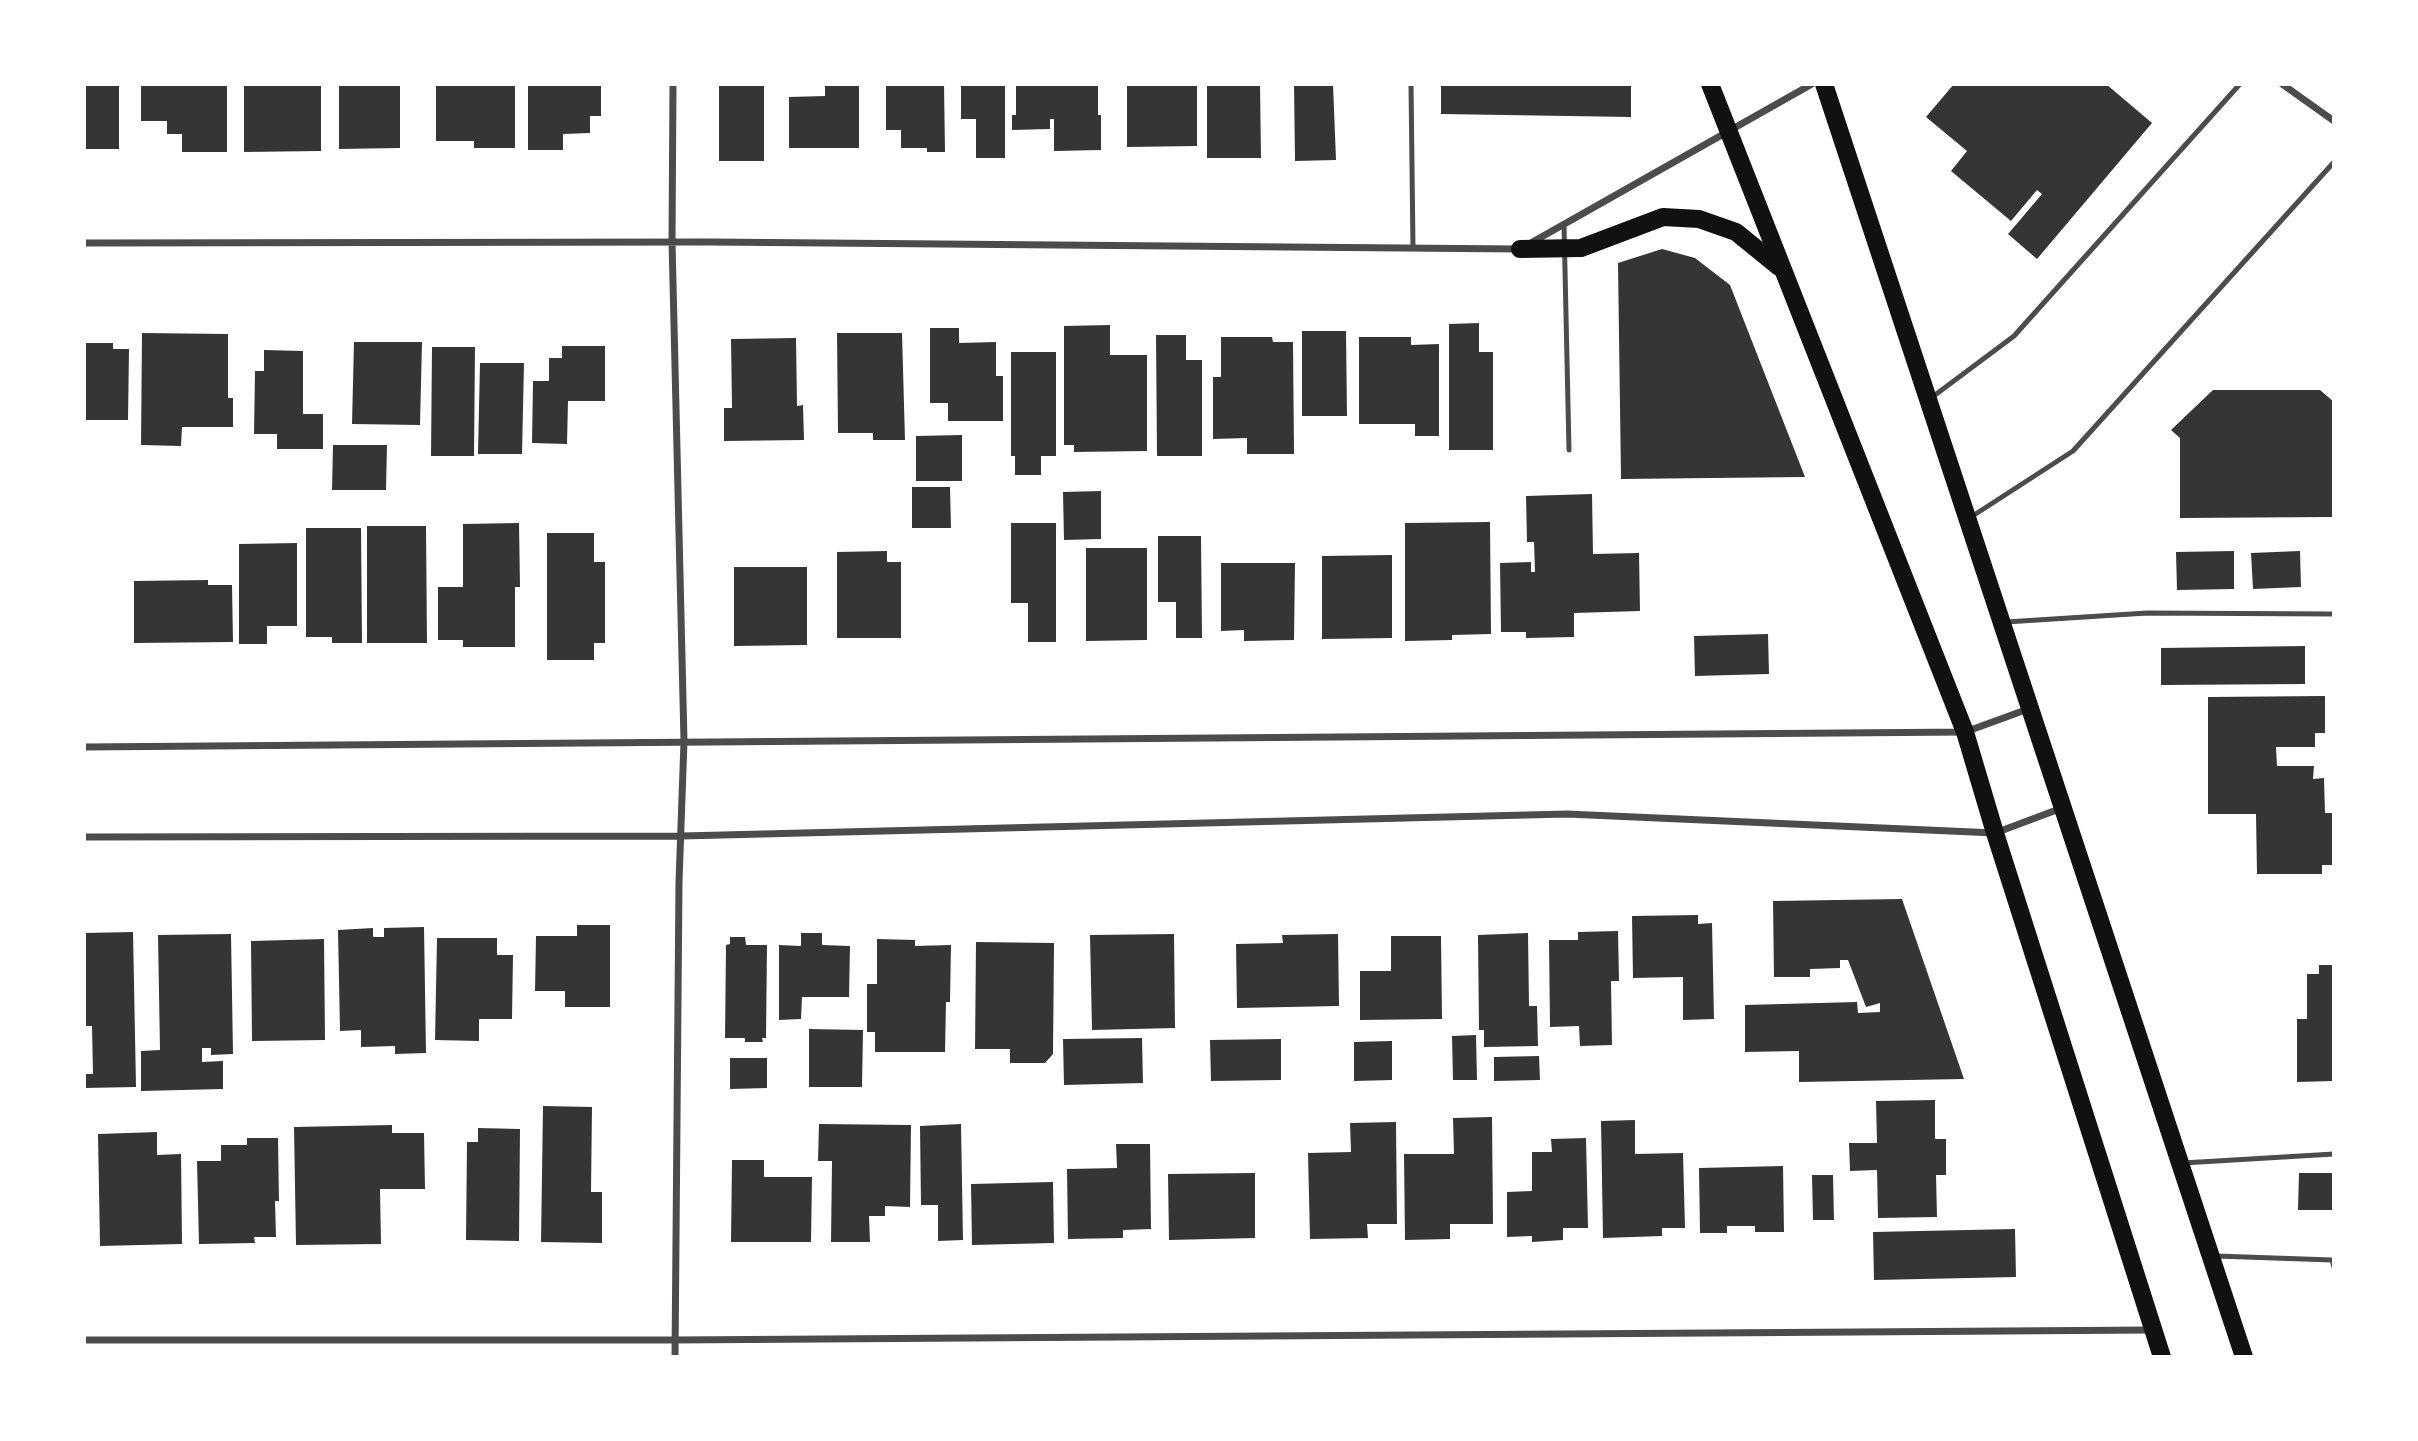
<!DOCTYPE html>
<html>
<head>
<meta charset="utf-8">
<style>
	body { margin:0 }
	#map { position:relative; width:2418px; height:1441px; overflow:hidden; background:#fff; font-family:"IBM Plex Sans",sans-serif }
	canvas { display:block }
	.frame { position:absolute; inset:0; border:86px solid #fff; pointer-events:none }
</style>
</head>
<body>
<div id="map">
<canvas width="2418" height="1441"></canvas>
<div class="frame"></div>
</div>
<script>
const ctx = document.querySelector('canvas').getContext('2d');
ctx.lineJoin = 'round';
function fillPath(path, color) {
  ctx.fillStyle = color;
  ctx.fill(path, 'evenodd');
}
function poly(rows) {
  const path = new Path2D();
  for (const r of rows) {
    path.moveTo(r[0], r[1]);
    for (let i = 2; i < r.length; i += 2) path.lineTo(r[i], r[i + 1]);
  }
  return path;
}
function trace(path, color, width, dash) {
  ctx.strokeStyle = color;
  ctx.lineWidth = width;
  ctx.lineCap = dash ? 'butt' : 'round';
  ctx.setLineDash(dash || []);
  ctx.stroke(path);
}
fillPath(poly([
	[84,84,119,84,119,149,86,149,86,133,84,133],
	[141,84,227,84,227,152,182,152,182,134,167,134,167,121,141,121],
	[244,84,321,84,321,151,244,152],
	[339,84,400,84,400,148,339,149],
	[436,84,515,84,515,148,474,148,474,141,436,141],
	[528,84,601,84,601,116,590,116,590,133,563,134,563,150,528,150],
	[719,84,764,84,764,161,719,161],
	[825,84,859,84,859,148,789,148,789,97,825,96],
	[886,84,944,84,945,152,927,152,927,148,901,148,901,130,886,130],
	[961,84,1005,84,1005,158,976,158,976,119,961,119],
	[1016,84,1098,84,1098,115,1101,115,1101,150,1054,151,1054,119,1050,119,1050,129,1012,130,1012,115,1016,115],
	[1127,84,1197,84,1197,146,1127,147],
	[1207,84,1260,84,1261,158,1207,158],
	[1294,84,1333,84,1336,160,1295,161],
	[1441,84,1631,84,1631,117,1441,114],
	[1954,84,2106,84,2152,123,2037,259,2008,234,2042,194,2037,190,2011,221,1951,171,1967,151,1926,117],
	[1662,249,1695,258,1730,285,1805,477,1621,479,1618,263],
	[1479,323,1479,352,1493,352,1493,450,1449,450,1449,324],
	[1110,325,1110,355,1147,355,1147,451,1074,452,1074,445,1064,445,1064,326],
	[930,328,959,328,959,343,996,342,996,376,1003,376,1003,421,948,421,948,403,930,403],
	[1302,331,1346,331,1347,416,1302,416],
	[142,333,228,334,228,398,233,398,233,427,182,427,181,446,141,445],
	[837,333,902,333,905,440,873,440,873,433,838,433],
	[1156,335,1186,335,1186,360,1202,360,1202,456,1157,456],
	[1221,337,1272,337,1273,342,1293,342,1294,454,1247,454,1247,438,1213,439,1213,377,1221,377],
	[1359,337,1411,337,1411,345,1439,344,1439,436,1415,436,1415,424,1359,424],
	[796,338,797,406,803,405,804,440,724,441,724,408,732,408,731,339],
	[354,342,422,342,420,425,352,424],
	[84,343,113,343,113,349,129,349,128,420,84,420],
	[562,346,605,346,605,401,568,401,567,444,532,443,533,381,549,381,549,358,562,358],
	[432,347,475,347,474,456,431,456],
	[264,350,303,351,303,414,323,414,323,449,277,449,277,434,254,434,255,371,264,371],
	[1011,352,1056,352,1056,456,1041,456,1041,475,1015,475,1015,456,1011,456],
	[480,363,524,363,522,454,478,454],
	[2213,390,2320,390,2334,402,2334,517,2180,518,2180,438,2171,430],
	[962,435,962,481,916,481,916,436],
	[333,445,387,445,386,490,332,490],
	[912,487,950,487,951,528,912,528],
	[1101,491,1101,539,1064,540,1063,492],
	[1592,494,1593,554,1639,553,1640,611,1574,613,1574,637,1526,638,1526,632,1501,632,1500,563,1531,562,1531,572,1535,572,1534,542,1527,542,1526,496],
	[1490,522,1491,634,1452,635,1452,640,1405,641,1405,523],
	[519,523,520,587,515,587,515,647,463,647,463,640,438,640,438,587,463,587,463,524],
	[1011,523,1056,523,1056,642,1028,642,1028,603,1011,603],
	[367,526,426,526,427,643,367,643],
	[306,528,361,528,362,643,332,643,332,637,306,637],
	[547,533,594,533,594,562,605,562,605,643,594,643,594,660,547,660],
	[1158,536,1201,536,1202,638,1176,638,1176,602,1158,602],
	[297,543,297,626,267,626,267,644,239,644,239,544],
	[1086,548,1147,548,1147,640,1086,641],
	[887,551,887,562,901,562,901,638,837,638,837,552],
	[2234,551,2234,589,2177,590,2176,552],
	[2300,551,2301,587,2253,589,2251,553],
	[1392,555,1392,638,1322,639,1322,556],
	[1221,563,1295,563,1294,640,1244,641,1244,630,1221,631],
	[734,567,807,567,807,645,734,646],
	[208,580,208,585,232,585,233,642,134,643,134,581],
	[1768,634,1769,674,1695,676,1694,636],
	[2305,646,2305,684,2161,685,2161,648],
	[2325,696,2325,733,2315,733,2315,747,2276,747,2277,766,2314,766,2313,779,2324,778,2325,813,2334,813,2334,865,2322,865,2322,874,2257,874,2256,814,2208,814,2208,697],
	[1902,899,1964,1079,1799,1082,1799,1051,1745,1052,1745,1005,1857,1002,1858,1013,1880,1012,1880,1003,1866,1007,1848,960,1840,960,1840,968,1810,969,1810,977,1774,977,1773,901],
	[1698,915,1698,924,1712,923,1714,1019,1683,1020,1683,977,1633,978,1632,916],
	[577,925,610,925,610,1007,565,1007,565,991,535,991,536,936,577,936],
	[424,927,426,1053,395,1054,395,1046,361,1047,361,1030,340,1031,338,930,373,928,373,937,384,937,384,928],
	[1618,931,1619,981,1611,981,1612,1045,1580,1046,1579,1026,1550,1027,1549,940,1578,940,1578,932],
	[133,932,136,1087,84,1088,84,1074,93,1074,92,1026,86,1026,86,1000,84,1000,84,933],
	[801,933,822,933,822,945,850,946,849,997,802,997,801,1019,779,1020,779,945,801,946],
	[1528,933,1529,1006,1537,1006,1538,1046,1484,1047,1484,1030,1479,1030,1478,935],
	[231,934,233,1054,211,1055,211,1048,202,1048,202,1062,223,1061,223,1089,141,1091,141,1051,160,1050,158,935],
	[1174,934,1175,1028,1092,1030,1090,935],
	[1338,934,1339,1006,1237,1008,1236,944,1283,943,1282,935],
	[1391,936,1441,936,1442,1019,1360,1020,1360,971,1391,971],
	[730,937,745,937,746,945,767,945,766,1038,762,1038,763,1042,745,1042,745,1038,725,1038,726,945,730,944],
	[437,938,497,938,497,955,513,955,512,1019,479,1019,479,1041,435,1040],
	[324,939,325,1040,252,1041,251,941],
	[877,939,915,940,915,946,951,945,950,1002,946,1002,945,1052,875,1052,875,1032,867,1032,867,984,877,984],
	[976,942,1054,943,1053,1054,1045,1063,1010,1063,1010,1049,975,1049],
	[2319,965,2334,965,2334,1081,2297,1082,2297,1019,2307,1019,2307,974,2319,974],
	[809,1029,863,1030,862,1087,809,1087],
	[1476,1035,1477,1080,1453,1080,1452,1036],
	[1142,1038,1143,1083,1064,1085,1063,1039],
	[1281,1039,1281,1080,1211,1081,1210,1040],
	[1392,1041,1392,1080,1354,1081,1354,1042],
	[1539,1056,1540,1080,1494,1081,1494,1057],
	[730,1058,767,1058,767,1088,730,1089],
	[1935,1100,1935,1139,1946,1139,1946,1175,1936,1175,1937,1217,1878,1218,1877,1170,1850,1171,1849,1143,1877,1143,1876,1101],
	[543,1106,592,1107,591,1192,602,1192,602,1243,541,1242],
	[1492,1117,1493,1224,1450,1224,1450,1239,1405,1240,1404,1154,1454,1154,1453,1118],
	[1635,1120,1635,1154,1683,1153,1685,1228,1662,1228,1662,1236,1603,1238,1601,1121],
	[1396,1122,1397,1224,1367,1224,1368,1238,1310,1239,1308,1153,1351,1152,1350,1123],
	[819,1124,911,1125,910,1207,885,1206,885,1216,869,1216,870,1242,831,1242,832,1161,818,1161],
	[961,1124,963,1240,938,1241,938,1205,921,1205,920,1126],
	[392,1125,392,1133,424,1133,425,1189,380,1189,381,1244,296,1245,294,1127],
	[478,1128,520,1129,519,1241,466,1240,467,1142,478,1142],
	[157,1132,157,1155,181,1154,182,1244,100,1246,98,1134],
	[247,1138,278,1138,279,1201,275,1201,276,1237,254,1237,255,1243,199,1244,197,1161,221,1161,221,1145,247,1145],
	[1586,1138,1588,1228,1563,1228,1563,1240,1532,1242,1532,1236,1507,1237,1507,1192,1532,1191,1532,1152,1552,1152,1551,1139],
	[1116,1144,1150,1144,1151,1229,1123,1230,1123,1238,1068,1239,1067,1169,1117,1168],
	[732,1160,764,1160,764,1177,812,1177,811,1242,731,1242],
	[1783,1166,1784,1232,1755,1232,1755,1226,1727,1226,1727,1233,1700,1233,1699,1168],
	[1255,1173,1255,1238,1169,1240,1168,1174],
	[2299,1173,2334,1173,2334,1210,2298,1210],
	[1812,1175,1833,1175,1834,1220,1813,1220],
	[1053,1182,1054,1243,972,1245,971,1184],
	[2015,1229,2016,1277,1874,1280,1873,1232]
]), '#353535');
trace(poly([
	[1411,84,1413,248],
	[1564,225,1569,450],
	[1931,398,2014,336,2240,84],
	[1971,517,2073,451,2334,162],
	[2006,622,2147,613,2334,614],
	[2183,1163,2334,1154],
	[2216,1256,2332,1260,2334,1267]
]), '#4c4c4c', 5);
trace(poly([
	[673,84,672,241,684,741,679,882,675,1357],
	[2282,84,2334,121],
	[84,243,710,242,1518,249],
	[1529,244,1812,84],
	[84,747,1965,732,2031,708],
	[84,837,682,836,1567,814,1995,833,2062,808],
	[84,1340,675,1340,2152,1330]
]), '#4c4c4c', 7);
trace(poly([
	[1710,84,1965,732,1995,833,2162,1357],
	[1824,84,2244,1357],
	[1520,249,1581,248,1663,217,1699,219,1736,232,1779,267]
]), '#111', 18);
</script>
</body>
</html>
